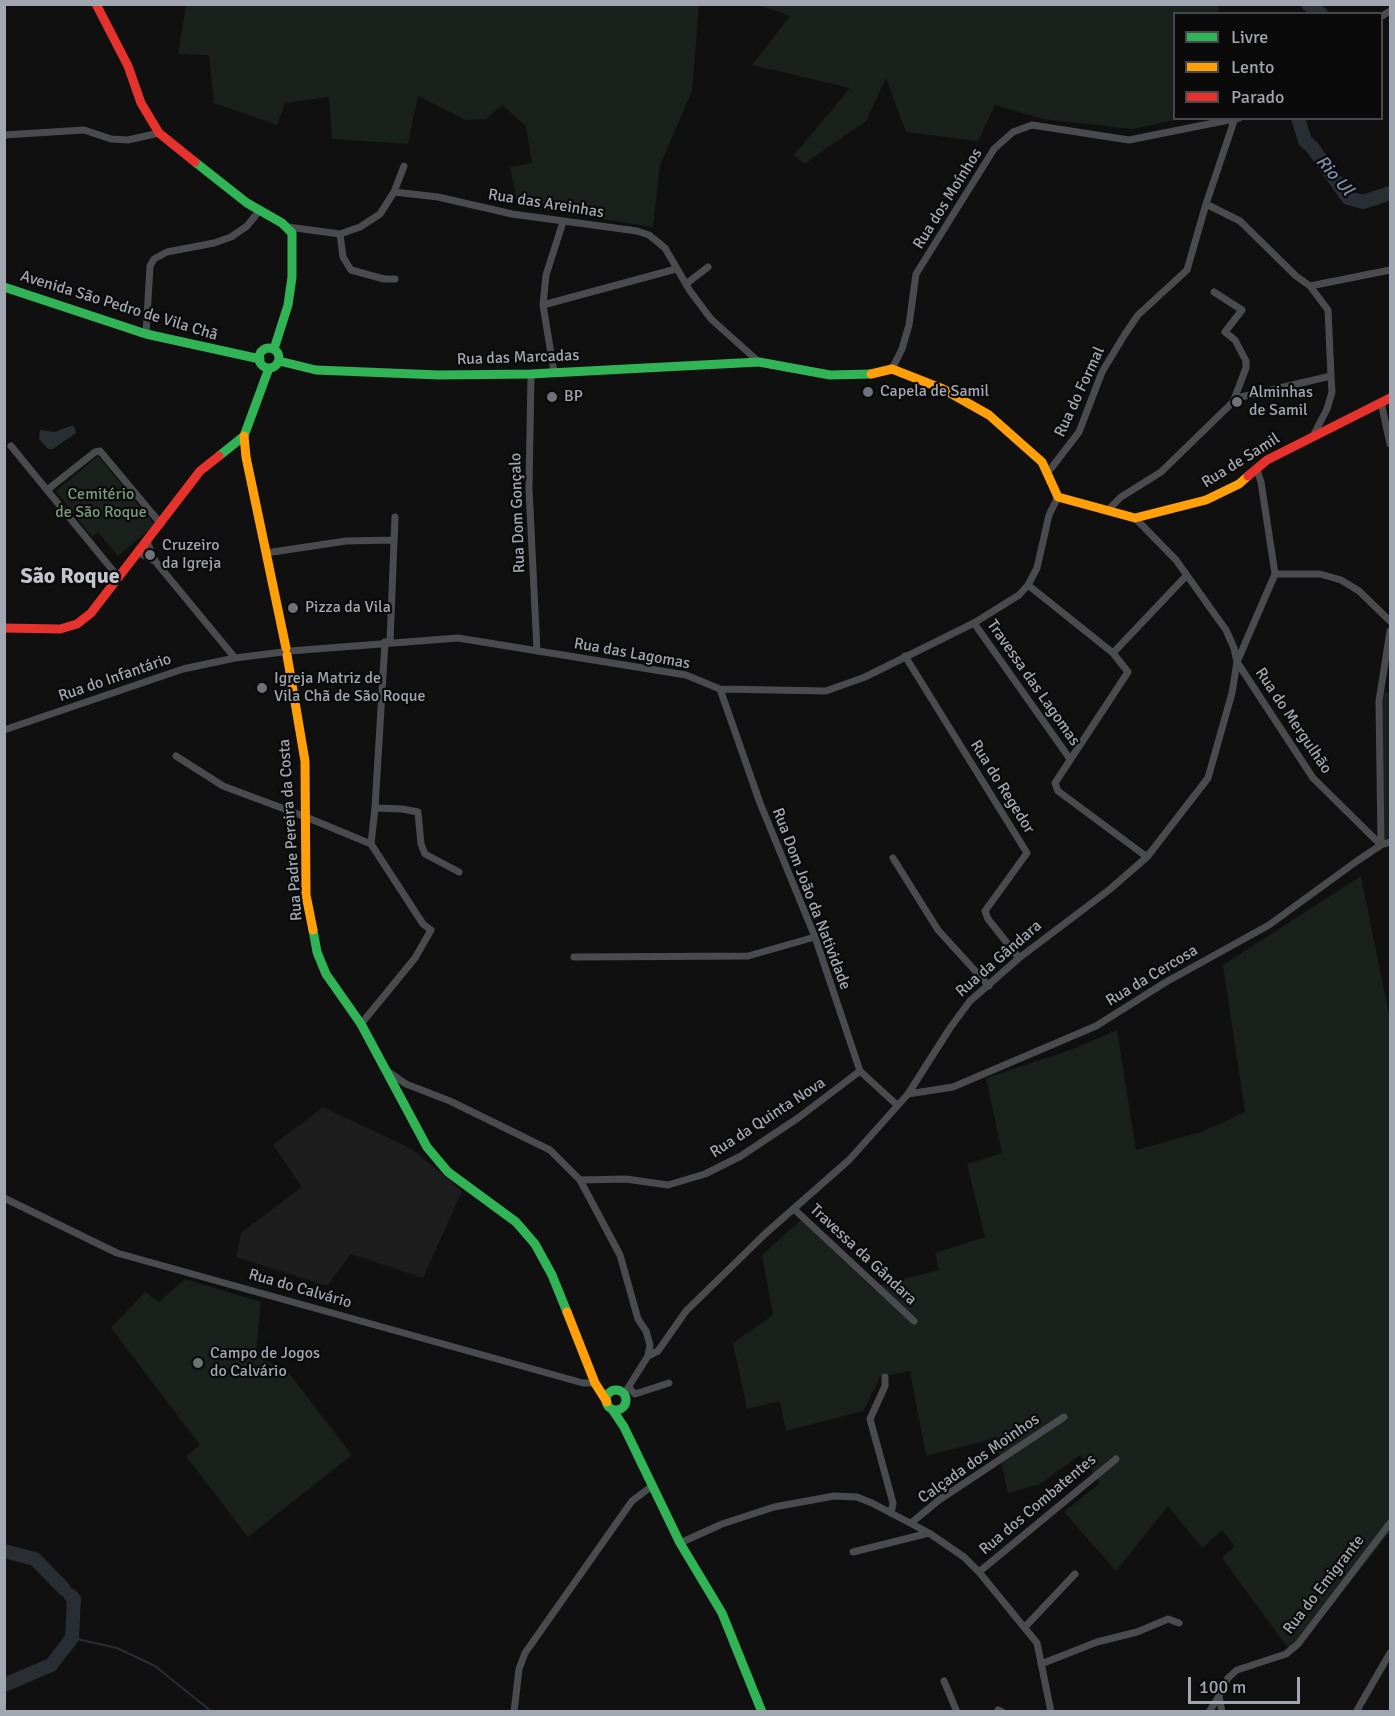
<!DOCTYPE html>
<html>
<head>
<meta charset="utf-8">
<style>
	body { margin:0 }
	#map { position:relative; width:1395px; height:1716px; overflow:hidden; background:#101010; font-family:Signika,sans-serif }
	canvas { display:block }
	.frame { position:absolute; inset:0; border:6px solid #a2a6b0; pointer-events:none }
	.legend { position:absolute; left:1173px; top:12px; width:210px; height:108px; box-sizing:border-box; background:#0b0a0b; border:2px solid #47484d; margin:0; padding:8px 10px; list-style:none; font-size:18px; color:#a2a6b0 }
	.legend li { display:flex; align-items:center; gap:12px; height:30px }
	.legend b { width:30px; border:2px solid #47484d }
	.scale { position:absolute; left:1188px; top:1677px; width:112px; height:27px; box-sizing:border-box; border:3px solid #a2a6b0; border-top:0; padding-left:8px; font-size:18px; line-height:21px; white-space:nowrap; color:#a2a6b0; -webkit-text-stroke:4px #0b0a0b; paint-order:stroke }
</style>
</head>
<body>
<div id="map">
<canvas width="1395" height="1716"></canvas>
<div class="frame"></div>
<ul class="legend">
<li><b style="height:8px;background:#30b455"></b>Livre</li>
<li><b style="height:8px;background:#ff9f0a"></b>Lento</li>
<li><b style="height:8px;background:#e5322d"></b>Parado</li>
</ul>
<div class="scale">100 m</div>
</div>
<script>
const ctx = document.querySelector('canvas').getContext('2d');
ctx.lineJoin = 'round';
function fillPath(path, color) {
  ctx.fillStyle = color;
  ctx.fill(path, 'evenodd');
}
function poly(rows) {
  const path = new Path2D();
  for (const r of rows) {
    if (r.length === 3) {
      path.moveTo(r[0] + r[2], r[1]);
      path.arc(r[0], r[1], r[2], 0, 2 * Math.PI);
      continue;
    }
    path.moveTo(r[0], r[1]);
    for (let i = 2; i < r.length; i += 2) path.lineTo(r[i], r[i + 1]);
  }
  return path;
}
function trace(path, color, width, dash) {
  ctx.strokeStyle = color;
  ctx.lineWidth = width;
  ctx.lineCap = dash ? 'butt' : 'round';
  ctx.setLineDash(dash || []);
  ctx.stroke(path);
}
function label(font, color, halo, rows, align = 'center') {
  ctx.font = font + ' Signika,sans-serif';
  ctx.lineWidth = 4.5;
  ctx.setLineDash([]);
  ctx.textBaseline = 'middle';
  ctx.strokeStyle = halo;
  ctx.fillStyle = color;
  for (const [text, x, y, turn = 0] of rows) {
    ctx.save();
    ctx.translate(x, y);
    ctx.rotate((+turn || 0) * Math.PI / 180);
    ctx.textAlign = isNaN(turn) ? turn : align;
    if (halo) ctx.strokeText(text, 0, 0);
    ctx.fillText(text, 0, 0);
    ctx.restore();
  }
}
fillPath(poly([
	[323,1107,412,1149,462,1191,423,1278,351,1254,327,1286,236,1257,241,1233,302,1187,273,1145]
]), '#1d1d1e');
fillPath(poly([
	[186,5,699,5,692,91,660,165,653,227,518,206,510,167,532,163,526,126,502,105,486,119,466,120,418,96,408,144,332,139,329,97,285,103,277,125,214,103,209,55,178,54],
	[1218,5,1219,13,1174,14,1174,118,1180,119,1132,129,1043,119,995,105,978,141,906,132,886,78,866,121,804,164,794,155,850,88,752,65,790,16,758,5],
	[98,456,155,525,118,556,98,532,92,537,56,491],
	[1384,692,1390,693,1390,847,1383,840,1382,716],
	[1361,876,1390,1020,1390,1532,1302,1643,1291,1652,1222,1558,1235,1546,1222,1530,1202,1548,1168,1506,1116,1571,1064,1512,1100,1483,1080,1455,1040,1484,1008,1493,996,1438,926,1456,910,1371,880,1377,863,1411,786,1431,780,1401,747,1409,733,1343,773,1315,762,1255,801,1220,874,1289,876,1286,939,1270,935,1253,985,1237,967,1164,1002,1153,986,1078,1073,1049,1117,1030,1136,1150,1201,1132,1245,1112,1223,965],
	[185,1279,261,1302,256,1351,261,1359,285,1368,352,1455,248,1537,186,1456,200,1445,111,1328,145,1292,159,1302]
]), '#1a201b');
fillPath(poly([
	[70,426,74,426,76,433,53,449,48,449,39,439,40,430,55,432]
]), '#282e34');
trace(poly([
	[72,1638,117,1648,155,1666,212,1712]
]), '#282e34', 2);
trace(poly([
	[1308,4,1321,14],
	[1298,118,1305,141,1312,147,1348,198,1363,202,1390,193],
	[4,1551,35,1559,64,1589],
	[4,1685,51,1665,72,1638,74,1599,70,1595]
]), '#282e34', 14);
trace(poly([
	[1382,16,1390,11],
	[1234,121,1206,204,1240,221,1296,276,1310,286],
	[4,135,84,130,111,139,128,140,159,133],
	[394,192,404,166],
	[288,227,340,234,360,227,380,214,394,192,438,197,512,214,637,231,649,235,665,248,690,291,711,319,759,362],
	[340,234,343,257,351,270,384,279,395,279],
	[686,284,708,267],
	[1214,292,1242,310,1225,332,1235,340,1246,361,1246,368,1233,402],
	[543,305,676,269],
	[146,334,150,266,154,259,167,252,214,243,231,237,247,226,259,211],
	[892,369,902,349,909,325,916,274,994,149,1013,132,1032,125,1129,140,1239,118],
	[554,372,543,305,546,275,563,222],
	[531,374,529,489,537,651],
	[1381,402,1390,444],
	[1314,434,1327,409,1332,392,1331,376,1328,310,1310,286,1390,270],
	[11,446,119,578],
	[1257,470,1261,482,1275,574,1237,662,1313,778,1381,845],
	[1049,471,1079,432,1102,372,1125,334,1138,315,1187,270,1206,204],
	[47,490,95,452,100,451,161,524],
	[1107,511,1121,497,1161,472,1233,402,1241,397,1331,376],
	[147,541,155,561,235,658,283,652],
	[139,553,155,561],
	[266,553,346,541,394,540],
	[1275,574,1320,574,1341,580,1359,591,1390,621],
	[1028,585,1113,653,1128,672,1055,783,1058,791,1147,857],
	[974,623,1070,759],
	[390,642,395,517],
	[290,651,458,638,686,675,720,689,826,691,865,677,974,623,1019,595,1028,585,1037,568,1049,515,1058,497],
	[1113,653,1186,576],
	[905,656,1027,853,985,911,988,919,1019,958],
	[720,689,760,803,815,937,860,1071,897,1105],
	[4,730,183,669,235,658],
	[176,756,223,786,306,817,371,844,375,808,402,809,418,812,421,844,425,854,459,872],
	[375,808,385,642],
	[1381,845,1379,701,1390,631],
	[893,858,938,930,989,986],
	[574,957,748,956,815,937],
	[361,1024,415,958,431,930,423,924,371,844],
	[387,1071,406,1084,450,1101,550,1150,580,1180,620,1255,638,1319,646,1331,650,1345,648,1356],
	[908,1094,953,1087,1096,1026,1166,982,1269,925,1357,861,1381,845,1390,842],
	[580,1180,626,1179,668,1185,705,1174,741,1156,798,1118,860,1071],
	[4,1198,117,1253,583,1383,595,1383],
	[794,1209,914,1321],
	[885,1377,885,1386,870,1419,893,1503,891,1513],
	[629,1388,635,1394,669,1383],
	[624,1394,648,1356,658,1351,686,1311,766,1233,849,1160,908,1094,950,1028,970,1001,1019,958,1109,890,1147,857,1208,778,1232,693,1237,662,1234,648,1226,630,1176,560,1135,518],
	[911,1523,939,1500,1064,1417],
	[680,1543,722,1524,774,1507,834,1496,857,1497,872,1503,929,1533,964,1557,979,1572,1037,1643,1051,1712],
	[853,1552,929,1533],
	[979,1572,1116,1459],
	[1025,1627,1075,1574],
	[1041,1664,1097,1642,1137,1632,1168,1619,1179,1623],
	[944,1681,957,1712],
	[1219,1696,1228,1678,1237,1670,1286,1654,1298,1644,1390,1523],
	[998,1710,1002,1712],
	[514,1712,519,1669,525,1653,632,1501,652,1486],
	[1209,1712,1219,1696,1222,1712],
	[1356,1712,1390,1653]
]), '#4a4b4f', 7);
trace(poly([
	[195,162,247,203,282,223,292,233,292,277,288,305,274,349],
	[4,287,146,334,260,359],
	[269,358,10],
	[279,361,316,370,439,375,531,374,759,362,830,375,871,374],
	[219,456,244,436,269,368],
	[313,930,317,952,326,974,361,1024,427,1147,448,1172,516,1222,535,1244,552,1275,567,1312],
	[616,1400,10],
	[612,1409,624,1427,680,1543,722,1613,762,1712]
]), '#30b455', 9);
trace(poly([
	[871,374,892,369,943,389,989,415,1042,462,1058,497,1135,518,1206,500,1239,484,1248,476],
	[244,436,246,457,286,648],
	[287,655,305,761,306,895,313,930],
	[567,1312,595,1383,607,1402]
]), '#ff9f0a', 9);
trace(poly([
	[96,4,128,66,141,103,159,133,195,162],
	[1248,476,1267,460,1390,398],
	[4,628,60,629,77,624,91,613,200,471,219,456]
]), '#e5322d', 9);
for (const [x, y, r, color] of [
	[868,392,6,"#6f7278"],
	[552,397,6,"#6f7278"],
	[1237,402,6,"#6f7278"],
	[150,555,6,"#6f7278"],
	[293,608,6,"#6f7278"],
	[262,688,6,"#6f7278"],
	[198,1363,6,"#6f7278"]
]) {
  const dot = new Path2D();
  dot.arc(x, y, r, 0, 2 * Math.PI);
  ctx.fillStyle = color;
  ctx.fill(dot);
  trace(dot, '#0b0a0b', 2);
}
label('16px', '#a2a6b0', '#0b0a0b', [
	["Rua dos Moínhos",948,199,-58],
	["Rua das Areinhas",546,204,9],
	["Avenida São Pedro de Vila Chã",119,306,17],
	["Rua das Marcadas",518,358,-2],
	["Rua do Formal",1080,392,-65],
	["Rua de Samil",1241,461,-32],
	["Rua Dom Gonçalo",518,513,-92],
	["Rua das Lagomas",632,654,10],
	["Rua do Infantário",115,678,-19],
	["Travessa das Lagomas",1033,683,55],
	["Rua do Mergulhão",1293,721,56],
	["Rua do Regedor",1002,787,58],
	["Rua Padre Pereira da Costa",291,830,-94],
	["Rua Dom João da Natividade",811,899,69],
	["Rua da Gândara",999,959,-41],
	["Rua da Cercosa",1152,976,-31],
	["Rua da Quinta Nova",768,1118,-33],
	["Travessa da Gândara",863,1255,43],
	["Rua do Calvário",300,1289,16],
	["Calçada dos Moinhos",979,1459,-35],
	["Rua dos Combatentes",1038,1505,-40],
	["Rua do Emigrante",1324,1585,-52]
]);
label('16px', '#a2a6b0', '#0b0a0b', [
	["Capela de Samil",880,392],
	["Alminhas",1249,393],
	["de Samil",1249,411],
	["BP",564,397],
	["Cruzeiro",162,546],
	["da Igreja",162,564],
	["Pizza da Vila",305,608],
	["Igreja Matriz de",274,679],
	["Vila Chã de São Roque",274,697],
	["Campo de Jogos",210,1354],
	["do Calvário",210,1372]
], 'left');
label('16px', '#7a9a7d', '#0b0a0b', [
	["Cemitério",101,495],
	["de São Roque",101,513]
]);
label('italic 18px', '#7b91a9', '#0b0a0b', [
	["Rio Ul",1334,176,49]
]);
label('bold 22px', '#c2c5cd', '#0b0a0b', [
	["São Roque",70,577]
]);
</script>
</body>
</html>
